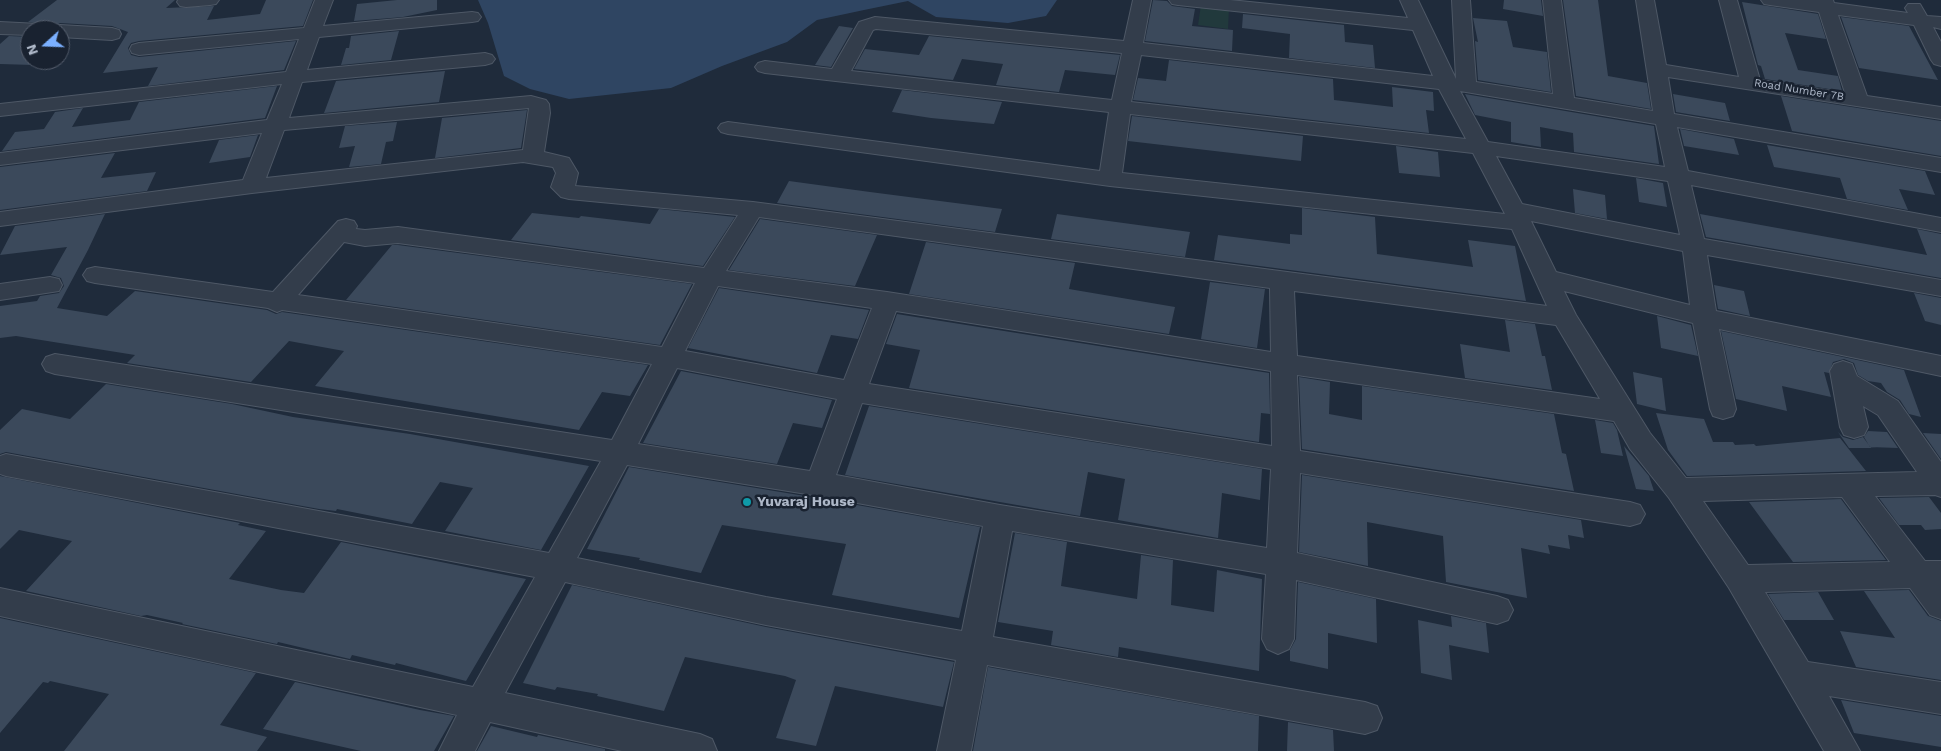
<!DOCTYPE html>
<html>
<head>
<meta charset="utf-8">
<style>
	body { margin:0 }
	#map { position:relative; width:1941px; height:751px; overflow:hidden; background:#1f2b3b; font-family:"Work Sans",sans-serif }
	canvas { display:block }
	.north { position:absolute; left:20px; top:20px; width:50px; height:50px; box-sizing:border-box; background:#192230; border:1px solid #555e6d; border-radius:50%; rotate:250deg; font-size:14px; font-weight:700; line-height:20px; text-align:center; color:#aeb8c8 }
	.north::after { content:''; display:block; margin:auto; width:18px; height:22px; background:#7bb0ff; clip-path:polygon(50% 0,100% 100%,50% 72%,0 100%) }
</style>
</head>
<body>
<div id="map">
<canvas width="1941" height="751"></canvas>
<div class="north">N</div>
</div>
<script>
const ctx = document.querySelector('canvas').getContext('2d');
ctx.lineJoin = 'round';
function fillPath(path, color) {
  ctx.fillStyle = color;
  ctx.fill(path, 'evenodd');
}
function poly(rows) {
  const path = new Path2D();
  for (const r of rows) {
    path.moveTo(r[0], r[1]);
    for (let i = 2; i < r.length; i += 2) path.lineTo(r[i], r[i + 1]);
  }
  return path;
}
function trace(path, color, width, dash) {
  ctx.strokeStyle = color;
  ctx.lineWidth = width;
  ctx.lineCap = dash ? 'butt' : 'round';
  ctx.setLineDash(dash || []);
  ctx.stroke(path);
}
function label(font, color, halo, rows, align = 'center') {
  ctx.font = font + ' "Work Sans",sans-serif';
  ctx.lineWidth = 5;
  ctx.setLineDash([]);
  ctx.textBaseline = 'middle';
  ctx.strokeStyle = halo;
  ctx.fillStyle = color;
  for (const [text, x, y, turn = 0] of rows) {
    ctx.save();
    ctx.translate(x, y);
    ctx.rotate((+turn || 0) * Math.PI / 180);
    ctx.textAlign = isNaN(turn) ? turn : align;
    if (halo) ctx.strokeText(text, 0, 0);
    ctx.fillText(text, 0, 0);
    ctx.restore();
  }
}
fillPath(poly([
	[1201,5,1229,8,1228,29,1198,25]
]), '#21393c');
fillPath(poly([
	[478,0,1057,0,1046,16,1008,23,936,17,908,1,864,10,817,20,787,42,722,66,671,88,569,99,530,89,504,76,488,23]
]), '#2f4562');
fillPath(poly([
	[57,0,175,0,166,8,214,6,207,20,260,14,266,0,313,0,303,26,139,41,131,43,128,48,131,55,139,57,296,41,284,70,148,86,158,67,103,73,128,32,112,26,60,23,50,29,47,24,28,22],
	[397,0,437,0,437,10,403,17,354,21,357,4],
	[1153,0,1167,1,1172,6,1195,9,1192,26,1233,30,1232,51,1145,41],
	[1504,0,1541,0,1543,16,1503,9],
	[1563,0,1598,0,1608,76,1647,83,1651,109,1576,96],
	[1742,2,1818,14,1826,39,1785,33,1798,70,1838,76,1842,91,1765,79,1761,66,1758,65],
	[1243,14,1344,25,1345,42,1373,45,1375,68,1289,58,1290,34,1242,28],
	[1841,17,1909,26,1938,80,1859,68],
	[1473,18,1507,21,1513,47,1547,52,1551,92,1478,80,1475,41,1478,42],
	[839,26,853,28,831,67,815,65],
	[399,31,391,60,341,65,346,48,349,48,351,36],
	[9,36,30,37,30,60,39,60,33,65,0,64,0,44],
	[929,36,1091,52,1120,55,1115,75,1065,70,1059,92,996,85,1003,64,962,59,953,80,854,69,865,49,919,55],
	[1169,60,1333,79,1334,100,1393,107,1392,87,1433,92,1434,111,1426,110,1429,133,1133,100,1138,78,1166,81],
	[445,71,439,102,324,113,336,81],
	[277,86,265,118,2,151,15,132,44,129,55,112,83,108,72,127,130,120,139,102],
	[902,90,1002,102,994,124,931,118,892,112],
	[1465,94,1654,126,1659,164,1574,152,1573,133,1540,127,1541,147,1511,142,1511,122,1475,115],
	[1673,94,1725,103,1730,121,1676,112],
	[1781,96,1941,121,1941,156,1792,131],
	[527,110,521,148,435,158,442,118],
	[1132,116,1303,136,1301,161,1128,141],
	[397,122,393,141,386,142,381,164,349,167,355,146,339,148,345,126],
	[1680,129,1734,139,1739,155,1684,146],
	[258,135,250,157,209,163,219,140],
	[1767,145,1925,171,1935,195,1899,189,1908,210,1847,199,1840,178,1774,167],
	[1396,146,1438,152,1440,177,1399,173],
	[115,153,101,178,156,172,147,191,0,210,0,167],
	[1636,178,1663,183,1667,207,1639,202],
	[789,181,870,192,1002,209,995,232,777,203],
	[1573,189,1605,195,1607,219,1575,213],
	[1302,208,1375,217,1377,254,1473,267,1468,240,1515,246,1526,301,1214,260,1218,235,1290,244,1290,234,1302,235],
	[659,209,735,217,703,266,511,240,532,213,579,218,581,216,650,224],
	[105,214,88,250,57,308,107,316,135,291,267,310,276,314,282,312,648,365,630,396,602,392,579,430,315,386,344,351,289,341,251,382,127,363,135,355,16,336,0,338,0,306,37,301,40,296,59,293,64,286,61,278,51,275,67,247,0,255,15,226],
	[1057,214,1190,232,1185,257,1051,239],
	[1700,214,1927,255,1917,229,1941,234,1941,278,1706,237],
	[760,219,877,235,855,286,729,270],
	[926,242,1075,263,1069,289,1175,307,1169,334,909,294],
	[392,245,398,245,692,284,660,345,346,300],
	[1210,282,1265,289,1257,348,1201,339],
	[1714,285,1744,291,1750,316,1718,309],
	[719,288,869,310,858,339,831,335,817,373,688,348],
	[1914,293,1941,298,1941,325,1925,321],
	[897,314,1269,373,1270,414,1261,413,1259,442,909,388,920,350,886,344],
	[1657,316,1691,325,1698,356,1661,348],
	[1505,320,1535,324,1542,356,1545,356,1552,390,1465,378,1460,344,1510,352],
	[1721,331,1904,370,1921,417,1909,414,1900,400,1887,392,1881,383,1868,381,1858,375,1854,363,1844,359,1833,362,1829,373,1824,372,1831,397,1782,386,1787,411,1736,399],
	[681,371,832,400,822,428,793,423,777,464,643,443],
	[1633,372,1662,378,1666,411,1637,404],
	[1299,377,1330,382,1329,414,1362,420,1362,386,1554,414,1562,453,1566,454,1574,491,1302,449],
	[106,384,232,404,293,417,410,434,589,466,541,550,445,531,473,488,440,482,412,524,337,509,336,511,319,509,6,452,0,454,0,430,22,409,70,419],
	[869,406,1262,469,1260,500,1222,493,1218,538,1118,520,1125,479,1088,472,1080,516,845,475],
	[1656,413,1704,419,1713,442,1733,442,1735,445,1754,444,1756,446,1840,438,1866,471,1687,476,1668,450],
	[1595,420,1613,423,1617,430,1623,456,1601,453],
	[1868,431,1887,432,1898,448,1870,447,1864,437],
	[1838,432,1843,437,1853,440,1863,437,1871,448,1849,448],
	[1923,433,1941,434,1941,459],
	[1624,446,1649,476,1654,491,1636,489],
	[629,467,829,500,980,527,959,618,832,595,846,544,722,525,701,573,639,560,640,558,587,549],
	[1302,475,1581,520,1584,538,1568,535,1570,549,1548,545,1550,554,1521,548,1527,598,1446,582,1443,536,1367,522,1368,566,1299,552],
	[0,476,240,523,238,525,266,531,229,579,281,590,304,593,341,542,526,579,466,681,396,663,395,665,352,655,350,659,278,642,277,644,182,624,183,623,147,615,141,616,26,591,72,541,19,530,0,549],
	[1929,497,1941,513,1941,529,1925,530,1921,525,1899,525,1879,498],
	[1841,499,1886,560,1793,562,1749,502],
	[1015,533,1067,542,1061,586,1137,599,1141,555,1173,560,1171,605,1214,612,1217,570,1262,579,1259,671,1119,647,1118,657,1051,645,1053,631,998,622],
	[1298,582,1376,599,1377,643,1328,633,1328,669,1290,661,1290,650,1296,639],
	[572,585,766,627,954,662,943,707,835,686,816,746,776,738,796,680,785,676,685,657,664,711,597,696,598,694,557,687,555,690,523,683],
	[1909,590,1928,616,1941,621,1941,680,1856,667,1840,631,1895,638,1864,591],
	[1818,592,1834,620,1784,620,1768,594],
	[1451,616,1486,623,1489,653,1449,645,1452,680,1421,673,1418,620,1452,627],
	[0,618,256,673,220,725,267,737,257,751,64,751,109,694,50,681,48,683,43,682,0,733],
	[988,667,1259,716,1258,751,973,751],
	[295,682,420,710,454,716,434,751,361,751,263,729],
	[1841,700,1941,716,1941,747,1854,733],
	[1288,722,1333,730,1334,751,1287,751],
	[491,726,537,737,538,735,605,749,605,751,477,751]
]), '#3b495b');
const minor = poly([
	[178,0,219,0,216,4,210,5,186,7,180,6,177,2,178,0],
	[315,0,333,0,323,26,472,12,478,13,481,17,478,21,472,22,319,37,307,70,485,53,492,55,495,59,492,63,485,65,302,82,289,118,531,96,546,100,549,104,550,113,544,152,569,158,578,173,575,186,753,202,1547,306,1512,229,1110,186,728,134,721,132,718,128,721,124,728,122,1100,171,1109,112,765,73,758,71,755,67,758,63,765,61,832,69,859,22,875,17,1124,41,1133,0,1151,0,1143,43,1433,76,1413,30,1178,5,1172,4,1169,0,1230,0,1408,18,1400,0,1418,0,1456,79,1452,0,1470,0,1476,82,1553,94,1543,0,1561,0,1574,98,1653,111,1636,0,1654,0,1666,65,1739,77,1719,0,1737,0,1760,80,1845,93,1819,12,1770,5,1764,4,1761,0,1833,0,1834,3,1908,13,1905,8,1908,4,1920,4,1927,16,1941,17,1941,29,1933,27,1941,42,1941,66,1934,64,1931,60,1914,25,1838,15,1867,96,1941,107,1941,119,1668,77,1674,114,1941,158,1941,172,1677,127,1688,171,1941,218,1941,232,1691,185,1704,239,1941,280,1941,296,1707,255,1716,311,1941,356,1941,376,1719,329,1736,409,1733,416,1723,419,1713,416,1710,409,1693,323,1564,291,1576,315,1650,433,1686,478,1917,472,1878,415,1863,406,1868,427,1864,435,1854,438,1844,435,1840,427,1830,371,1834,364,1843,361,1852,364,1857,376,1898,401,1941,462,1941,497,1935,495,1875,496,1925,561,1941,561,1941,619,1930,615,1910,588,1765,592,1808,662,1941,682,1941,714,1829,696,1860,751,1824,751,1729,588,1669,498,1630,449,1614,421,1297,375,1300,451,1630,502,1640,505,1645,514,1640,523,1630,526,1300,473,1297,553,1497,596,1508,600,1513,610,1508,620,1497,624,1296,580,1294,639,1289,649,1278,654,1267,649,1262,639,1266,574,1012,531,993,637,1365,702,1377,706,1382,718,1377,730,1365,734,987,665,971,751,937,751,956,660,766,625,565,582,505,693,700,734,712,739,717,751,622,751,490,722,475,751,439,751,457,715,0,616,0,588,473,687,535,577,6,476,0,474,0,456,6,454,549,553,601,461,55,374,46,371,42,364,46,357,55,354,612,440,652,364,282,310,277,312,268,308,95,283,87,281,83,275,87,269,95,267,273,292,338,221,346,219,354,221,357,226,356,229,365,230,398,227,704,268,738,215,569,199,561,197,551,187,556,173,553,167,523,162,252,193,0,226,0,212,243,180,262,133,0,165,0,153,267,120,282,84,0,116,0,104,286,72,299,39,139,55,132,53,130,49,132,45,139,43,304,28,315,0],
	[876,29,1122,53,1112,100,851,71,873,30,876,29],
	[1141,55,1439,89,1466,139,1131,102,1141,55],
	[1460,91,1656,124,1665,167,1488,142,1460,91],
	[529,108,523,150,266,178,284,130,529,108],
	[1130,114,1473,153,1505,214,1122,173,1130,114],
	[1496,156,1668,181,1680,235,1522,204,1496,156],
	[759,217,1270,288,1271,352,887,292,726,271,759,217],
	[1531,221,1683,251,1690,305,1556,272,1531,221],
	[344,242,365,246,398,243,695,283,662,347,298,295,344,242],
	[718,286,872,308,844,380,685,351,718,286],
	[1294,291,1556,325,1600,399,1297,356,1294,291],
	[896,311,1271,371,1272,446,869,384,896,311],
	[677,368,837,399,810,471,638,444,677,368],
	[862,403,1271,469,1267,548,1000,505,836,475,862,403],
	[627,465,819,496,983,526,962,631,766,597,577,558,627,465],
	[1842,497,1890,562,1748,565,1703,501,1842,497],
	[0,22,39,24,46,26,48,30,30,30,30,35,0,34,0,22],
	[60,25,112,28,119,30,121,34,119,38,112,40,60,37,60,30,51,30,60,25],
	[50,277,59,279,62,285,59,291,0,300,0,284,50,277]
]);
trace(minor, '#4e5866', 2);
fillPath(minor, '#333d4b');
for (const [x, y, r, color] of [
	[747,502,5,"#0f9aa8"]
]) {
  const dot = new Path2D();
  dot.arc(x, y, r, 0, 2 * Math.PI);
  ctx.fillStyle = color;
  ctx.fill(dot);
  trace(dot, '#192230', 2);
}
label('11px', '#aeb8c8', '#192230', [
	["Road Number 7B",1799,90,9]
]);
label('bold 14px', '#aeb8c8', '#192230', [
	["Yuvaraj House",757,502]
], 'left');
</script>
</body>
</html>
